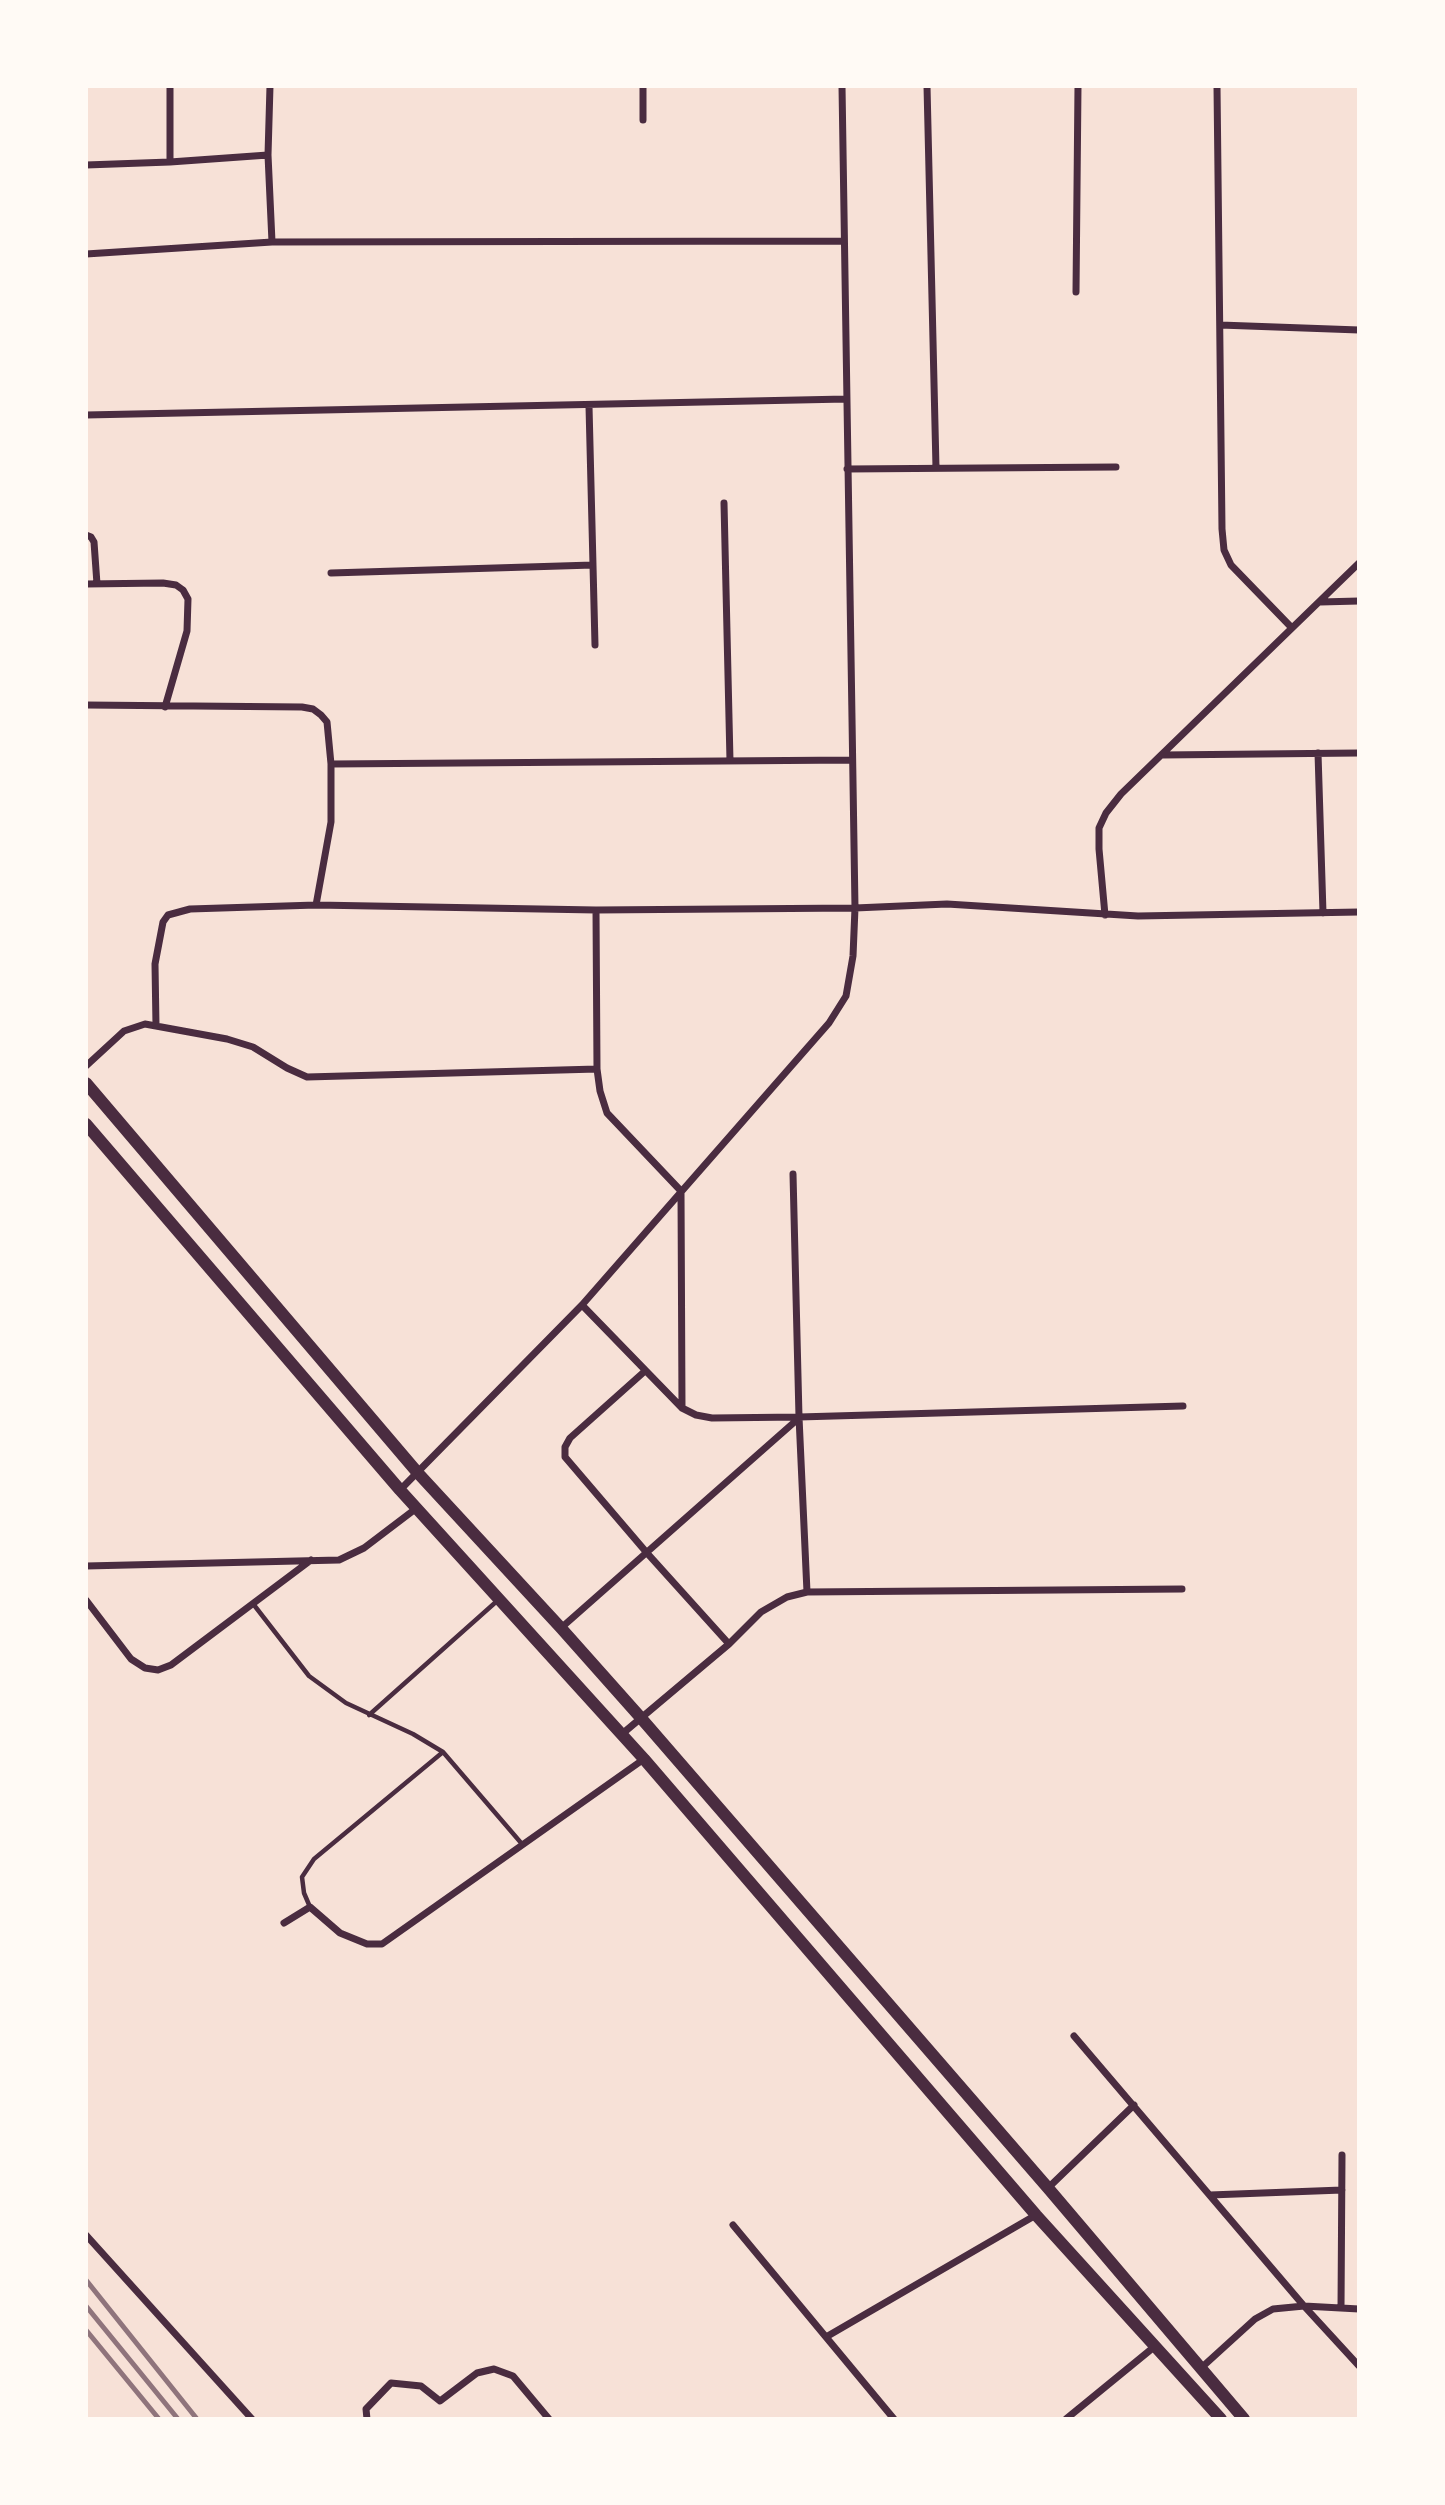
<!DOCTYPE html>
<html>
<head>
<meta charset="utf-8">
<style>
	body { margin:0 }
	#map { position:relative; width:1445px; height:2505px; overflow:hidden; background:#f7e1d7; font-family:"Noto Serif",serif }
	canvas { display:block }
	.frame { position:absolute; inset:0; border:88px solid #fffaf5; pointer-events:none }
</style>
</head>
<body>
<div id="map">
<canvas width="1445" height="2505"></canvas>
<div class="frame"></div>
</div>
<script>
const ctx = document.querySelector('canvas').getContext('2d');
ctx.lineJoin = 'round';
function poly(rows) {
  const path = new Path2D();
  for (const r of rows) {
    path.moveTo(r[0], r[1]);
    for (let i = 2; i < r.length; i += 2) path.lineTo(r[i], r[i + 1]);
  }
  return path;
}
function trace(path, color, width, dash) {
  ctx.strokeStyle = color;
  ctx.lineWidth = width;
  ctx.lineCap = dash ? 'butt' : 'round';
  ctx.setLineDash(dash || []);
  ctx.stroke(path);
}
trace(poly([
	[254,1605,309,1676,346,1703,413,1734,443,1752,522,1844],
	[369,1715,497,1601],
	[310,1907,304,1893,302,1877,314,1859,443,1752]
]), '#4a2c40', 4.5);
trace(poly([
	[170,86,170,162],
	[927,86,936,468],
	[1217,86,1222,529,1224,550,1231,565,1292,628],
	[643,120,643,86],
	[86,165,170,162,268,155],
	[272,242,844,241],
	[86,254,272,242,268,155,270,86],
	[1076,292,1078,86],
	[1220,325,1359,330],
	[589,406,595,645],
	[86,415,846,399],
	[847,469,1116,467],
	[724,503,730,761],
	[86,535,91,537,94,542,97,584],
	[331,573,593,565],
	[86,584,163,583,176,585,183,590,188,599,187,631,165,707],
	[1320,602,1359,601],
	[86,705,302,707,313,709,321,715,327,722,331,764,331,822,316,905],
	[1318,753,1323,913],
	[1162,755,1359,753],
	[331,764,852,760],
	[596,910,597,1069,600,1091,607,1113,681,1191,682,1408],
	[1105,915,1099,849,1099,828,1106,813,1121,794,1359,563],
	[156,1026,155,964,163,922,168,915,190,909,316,905,596,910,855,908,947,904,1138,916,1359,912],
	[86,1066,124,1031,145,1024,227,1039,253,1047,287,1068,307,1077,597,1069],
	[793,1174,799,1417,807,1592],
	[582,1305,682,1408,696,1415,712,1418,799,1417,1183,1406],
	[645,1371,570,1438,565,1447,565,1457,647,1553,729,1644],
	[400,1490,582,1305,829,1023,846,996,853,956,855,908,842,86],
	[86,1566,339,1560,364,1548,418,1507],
	[86,1600,131,1659,145,1668,158,1670,171,1665,311,1560],
	[561,1628,799,1418],
	[622,1734,729,1644,761,1612,787,1597,807,1592,1182,1589],
	[284,1923,310,1907,340,1933,367,1944,382,1944,644,1759],
	[1074,2036,1304,2306,1359,2366],
	[1048,2188,1134,2105],
	[1210,2195,1342,2190],
	[733,2225,894,2419],
	[86,2235,252,2419],
	[1341,2308,1342,2155],
	[826,2337,1036,2215],
	[1200,2369,1255,2319,1273,2309,1304,2306,1359,2309],
	[367,2419,366,2409,391,2383,421,2386,440,2401,477,2373,494,2369,513,2376,549,2419],
	[1066,2419,1154,2347]
]), '#4a2c40', 7);
trace(poly([
	[86,1083,417,1472,561,1628,641,1718,1048,2188,1244,2419],
	[86,1124,400,1490,644,1759,1036,2215,1221,2419]
]), '#4a2c40', 12);
trace(poly([
	[86,2280,197,2419],
	[86,2306,178,2419],
	[86,2330,159,2419]
]), '#8f747c', 5);
</script>
</body>
</html>
